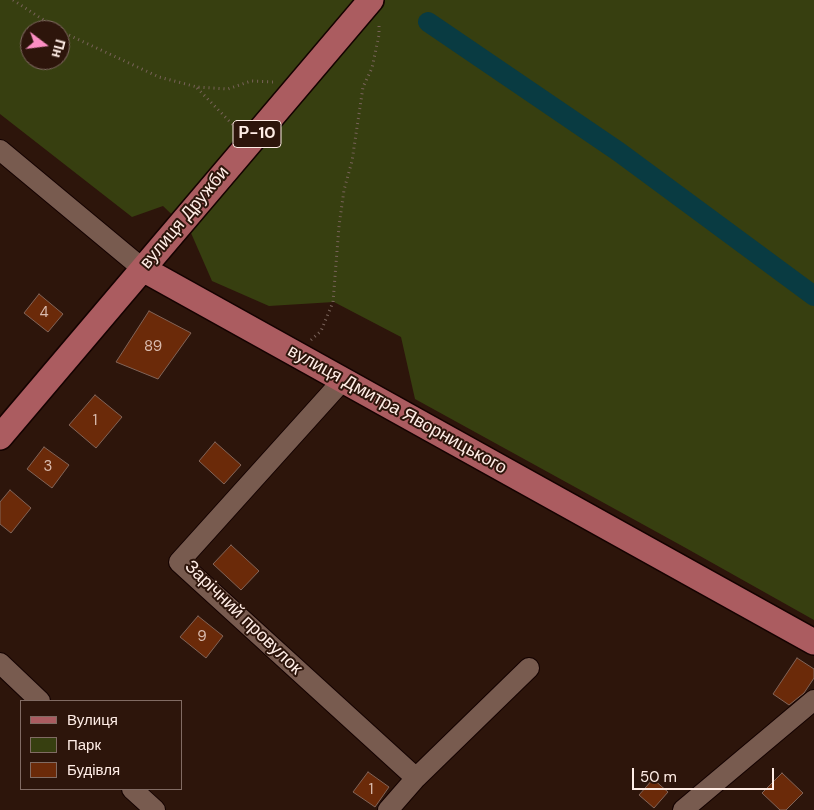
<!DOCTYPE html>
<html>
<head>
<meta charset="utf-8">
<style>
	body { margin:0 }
	#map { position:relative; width:814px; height:810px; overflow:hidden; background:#2d150b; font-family:"DM Sans",sans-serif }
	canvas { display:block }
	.legend { position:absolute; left:20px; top:700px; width:162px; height:90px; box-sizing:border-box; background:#2d150b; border:1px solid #816b63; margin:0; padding:6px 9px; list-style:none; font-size:15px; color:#ffede6 }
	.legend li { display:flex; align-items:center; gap:10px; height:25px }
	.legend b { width:25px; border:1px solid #816b63 }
	.north { position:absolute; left:20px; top:20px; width:50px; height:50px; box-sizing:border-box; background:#2d150b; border:1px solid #816b63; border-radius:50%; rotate:105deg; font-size:14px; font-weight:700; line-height:20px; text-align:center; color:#ffede6 }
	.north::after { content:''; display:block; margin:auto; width:18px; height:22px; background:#fb8fc3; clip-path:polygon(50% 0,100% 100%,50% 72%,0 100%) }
	.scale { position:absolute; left:632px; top:768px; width:142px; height:22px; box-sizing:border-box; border:2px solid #ffede6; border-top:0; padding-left:6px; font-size:15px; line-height:18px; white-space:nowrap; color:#ffede6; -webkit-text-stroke:4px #2d150b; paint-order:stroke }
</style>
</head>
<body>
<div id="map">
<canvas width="814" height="810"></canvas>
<ul class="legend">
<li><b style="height:6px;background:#ab5c60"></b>Вулиця</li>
<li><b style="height:14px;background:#373f10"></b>Парк</li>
<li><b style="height:14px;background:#6b2a09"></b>Будівля</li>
</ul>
<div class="north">Пн</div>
<div class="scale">50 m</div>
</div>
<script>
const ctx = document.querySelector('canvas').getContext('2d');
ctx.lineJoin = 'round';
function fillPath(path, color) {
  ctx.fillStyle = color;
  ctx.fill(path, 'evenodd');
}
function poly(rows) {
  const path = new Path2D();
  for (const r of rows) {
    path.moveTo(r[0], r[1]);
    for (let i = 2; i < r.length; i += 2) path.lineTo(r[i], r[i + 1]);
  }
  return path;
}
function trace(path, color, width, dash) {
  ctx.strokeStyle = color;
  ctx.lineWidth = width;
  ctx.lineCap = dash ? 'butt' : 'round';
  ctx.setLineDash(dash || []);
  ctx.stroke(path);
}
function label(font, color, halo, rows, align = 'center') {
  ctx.font = font + ' "DM Sans",sans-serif';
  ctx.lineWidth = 4;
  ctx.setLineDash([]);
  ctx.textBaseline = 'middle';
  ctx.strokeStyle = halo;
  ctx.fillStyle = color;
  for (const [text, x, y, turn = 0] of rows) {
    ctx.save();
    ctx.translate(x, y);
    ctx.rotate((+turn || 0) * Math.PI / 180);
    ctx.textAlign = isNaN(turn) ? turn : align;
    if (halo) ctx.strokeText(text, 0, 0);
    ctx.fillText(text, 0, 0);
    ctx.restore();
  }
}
fillPath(poly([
	[0,0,814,0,814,620,684,547,415,399,401,337,334,302,269,306,212,281,191,233,163,206,132,217,0,114],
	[30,30,60,30,60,60,30,60]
]), '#373f10');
trace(poly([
	[428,22,619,152,814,296]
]), '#093b42', 20);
const building = poly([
	[39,294,63,314,48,332,24,313,39,294],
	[149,311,191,333,158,379,116,362,149,311],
	[95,395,122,417,96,448,69,425,95,395],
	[215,442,241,465,224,484,199,461,215,442],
	[44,447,69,465,52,488,27,469,44,447],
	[10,490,31,508,11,533,0,524,0,502,10,490],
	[231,545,259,571,241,590,213,564,231,545],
	[198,616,223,636,206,658,180,637,198,616],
	[797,658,814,669,814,678,804,693,789,705,773,694,797,658],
	[368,772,389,787,375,807,353,792,368,772],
	[782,773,803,793,786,810,780,810,762,793,782,773],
	[653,779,668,792,654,808,639,795,653,779]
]);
fillPath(building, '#6b2a09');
trace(building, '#826458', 1);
const minor = poly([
	[0,150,143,269],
	[343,380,179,562,416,778,388,810],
	[0,663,40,701],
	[416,778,529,668],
	[132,789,155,810],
	[683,810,814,700]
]);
const major = poly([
	[143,269,814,642],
	[0,437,371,0]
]);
trace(minor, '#140200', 22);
trace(major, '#140200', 28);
trace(poly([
	[13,0,59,30],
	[60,31,159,77,197,87,228,89,251,81,273,82],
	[197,88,236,128],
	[311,340,321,331,333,302,339,226,344,190,352,161,363,87,372,68,379,35,379,26]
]), '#79635a', 3, [1, 4]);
trace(minor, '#785b4f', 20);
trace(major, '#ab5c60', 25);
label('15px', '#dabcaf', null, [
	["4",44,313],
	["89",153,347],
	["1",95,421],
	["3",48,467],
	["9",202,637],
	["1",371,790]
]);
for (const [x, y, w] of [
	[257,134,48]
]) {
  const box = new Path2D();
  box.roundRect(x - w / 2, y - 13.5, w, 27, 4);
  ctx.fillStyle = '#2d150b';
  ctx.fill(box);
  trace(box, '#ffede6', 1);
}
label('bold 16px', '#ffede6', null, [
	["Р-10",257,134]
]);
label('18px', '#ffede6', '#2d150b', [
	["вулиця Дружби",185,218,-50],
	["вулиця Дмитра Яворницького",397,410,29],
	["Зарічний провулок",243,618,44]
]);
</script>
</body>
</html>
